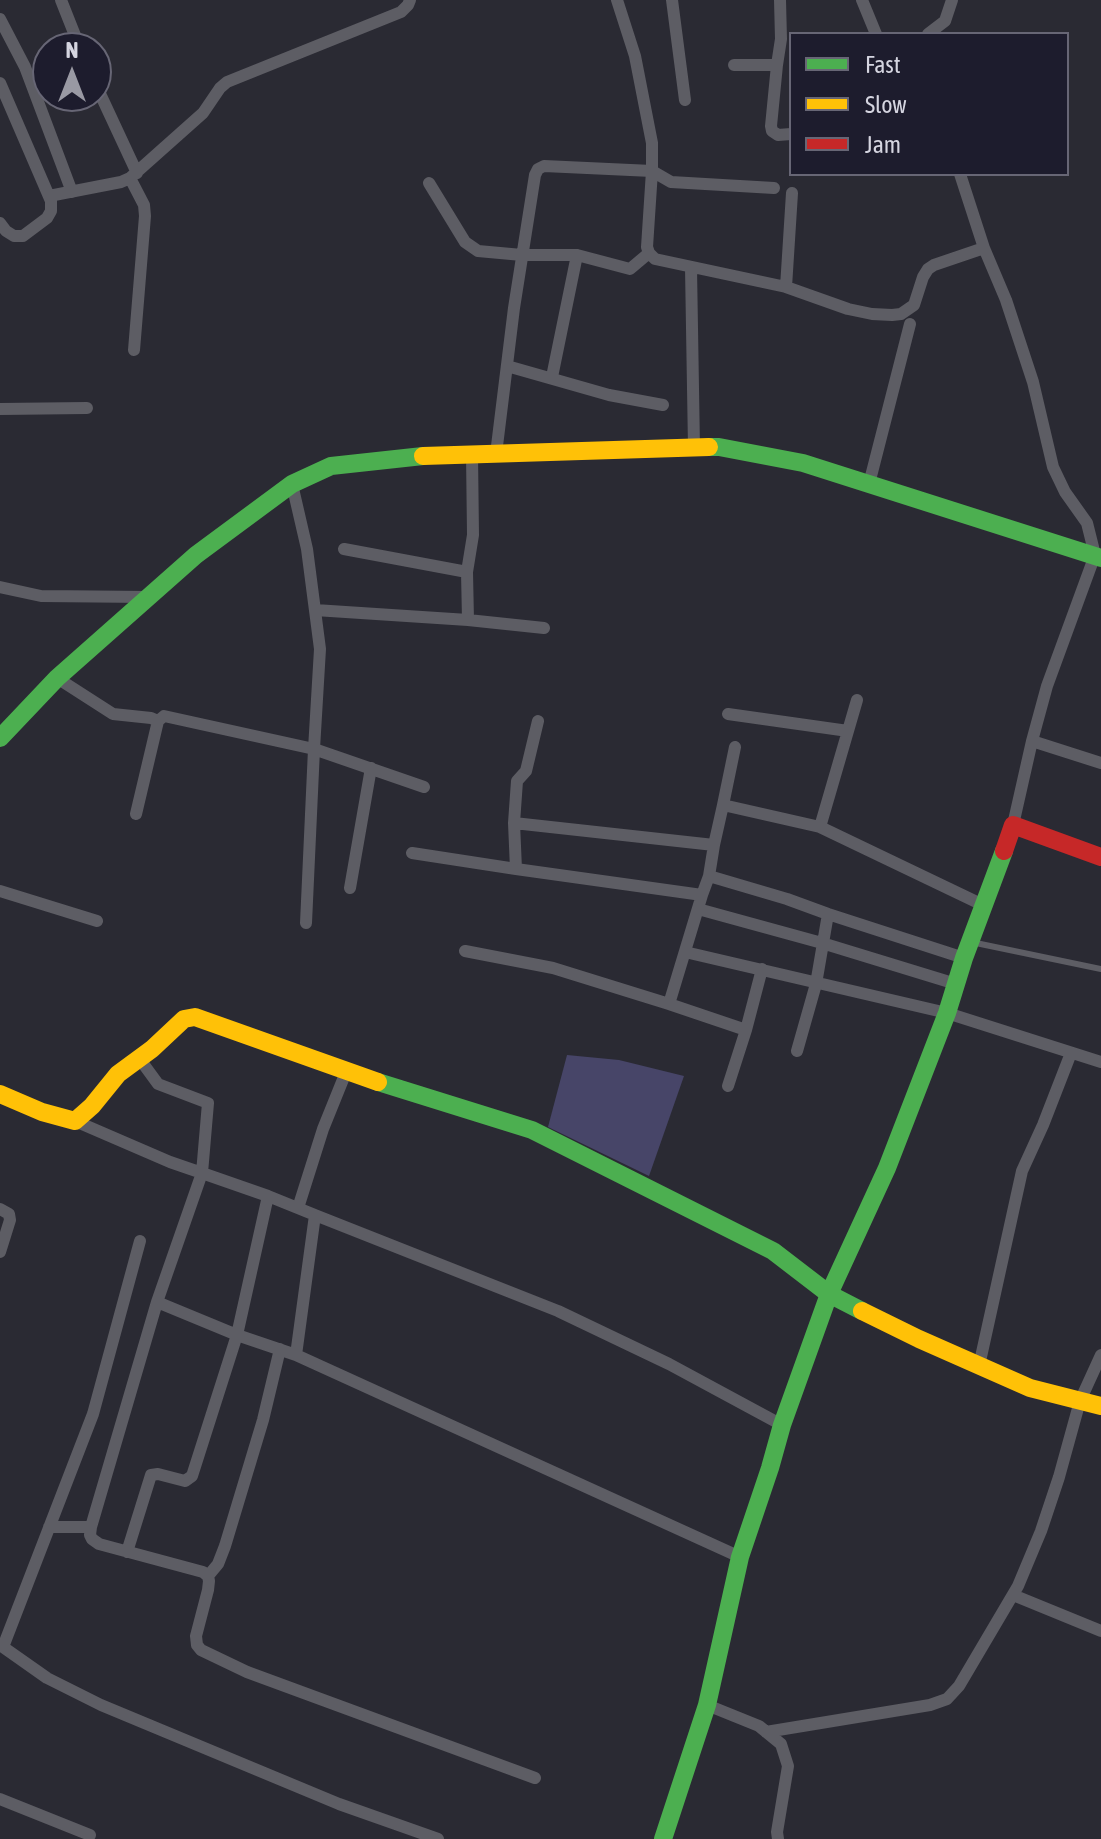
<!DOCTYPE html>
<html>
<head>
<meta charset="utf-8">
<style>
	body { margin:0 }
	#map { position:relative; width:1101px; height:1839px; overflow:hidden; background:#2a2a33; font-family:"Asap Condensed",sans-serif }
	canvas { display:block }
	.legend { position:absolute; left:789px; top:32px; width:280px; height:144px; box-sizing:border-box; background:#1d1c2d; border:2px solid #676675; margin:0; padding:10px 14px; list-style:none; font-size:24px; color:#d5d5e0 }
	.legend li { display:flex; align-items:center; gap:16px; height:40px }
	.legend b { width:40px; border:2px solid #676675 }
	.north { position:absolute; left:32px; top:32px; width:80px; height:80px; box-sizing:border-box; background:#1d1c2d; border:2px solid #676675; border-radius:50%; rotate:0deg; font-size:22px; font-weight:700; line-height:32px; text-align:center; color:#d5d5e0 }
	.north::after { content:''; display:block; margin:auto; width:28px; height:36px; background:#9999a3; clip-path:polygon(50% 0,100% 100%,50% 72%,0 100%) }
</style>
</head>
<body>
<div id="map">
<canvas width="1101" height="1839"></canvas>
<ul class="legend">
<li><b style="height:10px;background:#4caf50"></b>Fast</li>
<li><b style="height:10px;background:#ffc107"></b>Slow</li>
<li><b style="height:10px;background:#c62828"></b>Jam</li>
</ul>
<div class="north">N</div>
</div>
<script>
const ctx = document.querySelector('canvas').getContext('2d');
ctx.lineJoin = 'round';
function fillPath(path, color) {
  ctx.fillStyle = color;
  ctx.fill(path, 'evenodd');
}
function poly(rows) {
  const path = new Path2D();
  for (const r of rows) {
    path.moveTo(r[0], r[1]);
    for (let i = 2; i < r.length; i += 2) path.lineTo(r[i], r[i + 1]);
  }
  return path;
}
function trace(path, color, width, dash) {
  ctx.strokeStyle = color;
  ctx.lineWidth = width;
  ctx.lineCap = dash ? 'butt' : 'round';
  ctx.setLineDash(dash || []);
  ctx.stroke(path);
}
fillPath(poly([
	[567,1055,619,1060,684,1076,649,1176,548,1127]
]), '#474568');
trace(poly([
	[971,942,1101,969]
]), '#5d5d64', 6);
trace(poly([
	[61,0,80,48],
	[617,0,635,56,652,143,652,171,647,247,649,253,655,259,786,287],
	[672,0,685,100],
	[862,0,876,34],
	[0,19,25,67,72,192],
	[928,34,945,21,952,0],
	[734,65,777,65,781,39,780,0],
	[777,65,771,126,772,131,778,135,791,134],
	[0,83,51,201,51,211,47,218,23,236,14,236,6,231,0,223],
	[96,85,137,173],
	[960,174,984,248,1006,300,1033,382,1053,467,1065,492,1087,523,1095,555,1047,686,1032,741],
	[130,178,144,205,145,216,134,350],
	[429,183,465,242,478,251,522,255,577,255,630,269,649,253],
	[792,193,786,287,848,309,872,314,892,315,901,314,914,305,923,277,928,269,934,265,984,248],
	[49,196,121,182,130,178,203,113,220,88,227,82,401,12,408,5,410,0],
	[691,268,694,448],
	[507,366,609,395,663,405],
	[552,377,577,255],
	[0,409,87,408],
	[496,454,514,308,535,175,538,169,544,166,652,171,671,182,774,188],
	[869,484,910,324],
	[344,549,467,572],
	[0,587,41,596,149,597],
	[315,610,468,620,544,628],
	[468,620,467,572,473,535,472,454],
	[57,678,113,714,151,718,158,721],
	[728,714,848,731],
	[723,805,735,747],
	[136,814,158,721,164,716,314,749,320,649,307,549,292,484],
	[514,823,517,781,526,771,538,721],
	[1013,825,1032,741,1101,763],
	[820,827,857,700],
	[412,853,516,869],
	[709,876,714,845],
	[350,888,371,768],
	[0,891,97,921],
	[698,909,822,943,956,984],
	[306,923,314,749,424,787],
	[465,951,553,968,669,1004,702,895],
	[685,952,947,1013,1101,1062],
	[964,958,828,914,787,899,709,876,702,895,516,869,514,823,714,845,723,805,820,827,985,906],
	[669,1004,746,1030],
	[797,1051,816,984,828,914],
	[139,1058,158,1084,208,1103,202,1173,268,1196],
	[728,1086,746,1030,762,969],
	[75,1121,170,1162,202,1173,157,1302,237,1335,296,1355,740,1557],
	[298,1208,323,1129,346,1072],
	[0,1209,9,1214,10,1220,0,1252],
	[157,1302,91,1527,90,1535,92,1539,99,1544,203,1572,208,1576,209,1581,208,1590,196,1636,197,1645,201,1650,247,1672,535,1778],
	[296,1355,315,1215,558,1311,669,1364,782,1425],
	[979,1366,1022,1171,1043,1125,1071,1053],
	[49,1527,91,1527],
	[127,1552,151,1475,158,1474,185,1481,192,1476,237,1335,268,1196,315,1215],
	[208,1576,218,1564,225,1546,263,1420,280,1349],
	[1013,1595,1101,1631],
	[0,1645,47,1678,101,1705,339,1804,438,1839],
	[3,1647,93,1414,140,1241],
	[707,1705,759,1726,781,1744,788,1766,777,1832,778,1839],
	[766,1732,930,1705,947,1699,959,1686,1018,1586,1041,1531,1059,1477,1080,1401,1101,1355],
	[0,1799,90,1835]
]), '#5d5d64', 12);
trace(poly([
	[709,447,719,447,803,463,1101,558],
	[0,738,57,678,196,555,292,484,331,466,423,456],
	[378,1082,532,1130,773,1251,829,1294,862,1311],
	[663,1839,707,1705,740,1557,770,1468,782,1425,829,1294,887,1168,947,1013,964,958,1004,851]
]), '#4caf50', 18);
trace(poly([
	[423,456,709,447],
	[0,1094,42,1112,75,1121,92,1106,118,1074,152,1049,184,1019,195,1017,378,1082],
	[862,1311,919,1339,1030,1388,1101,1406]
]), '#ffc107', 18);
trace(poly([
	[1004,851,1013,825,1101,857]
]), '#c62828', 18);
</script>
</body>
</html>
